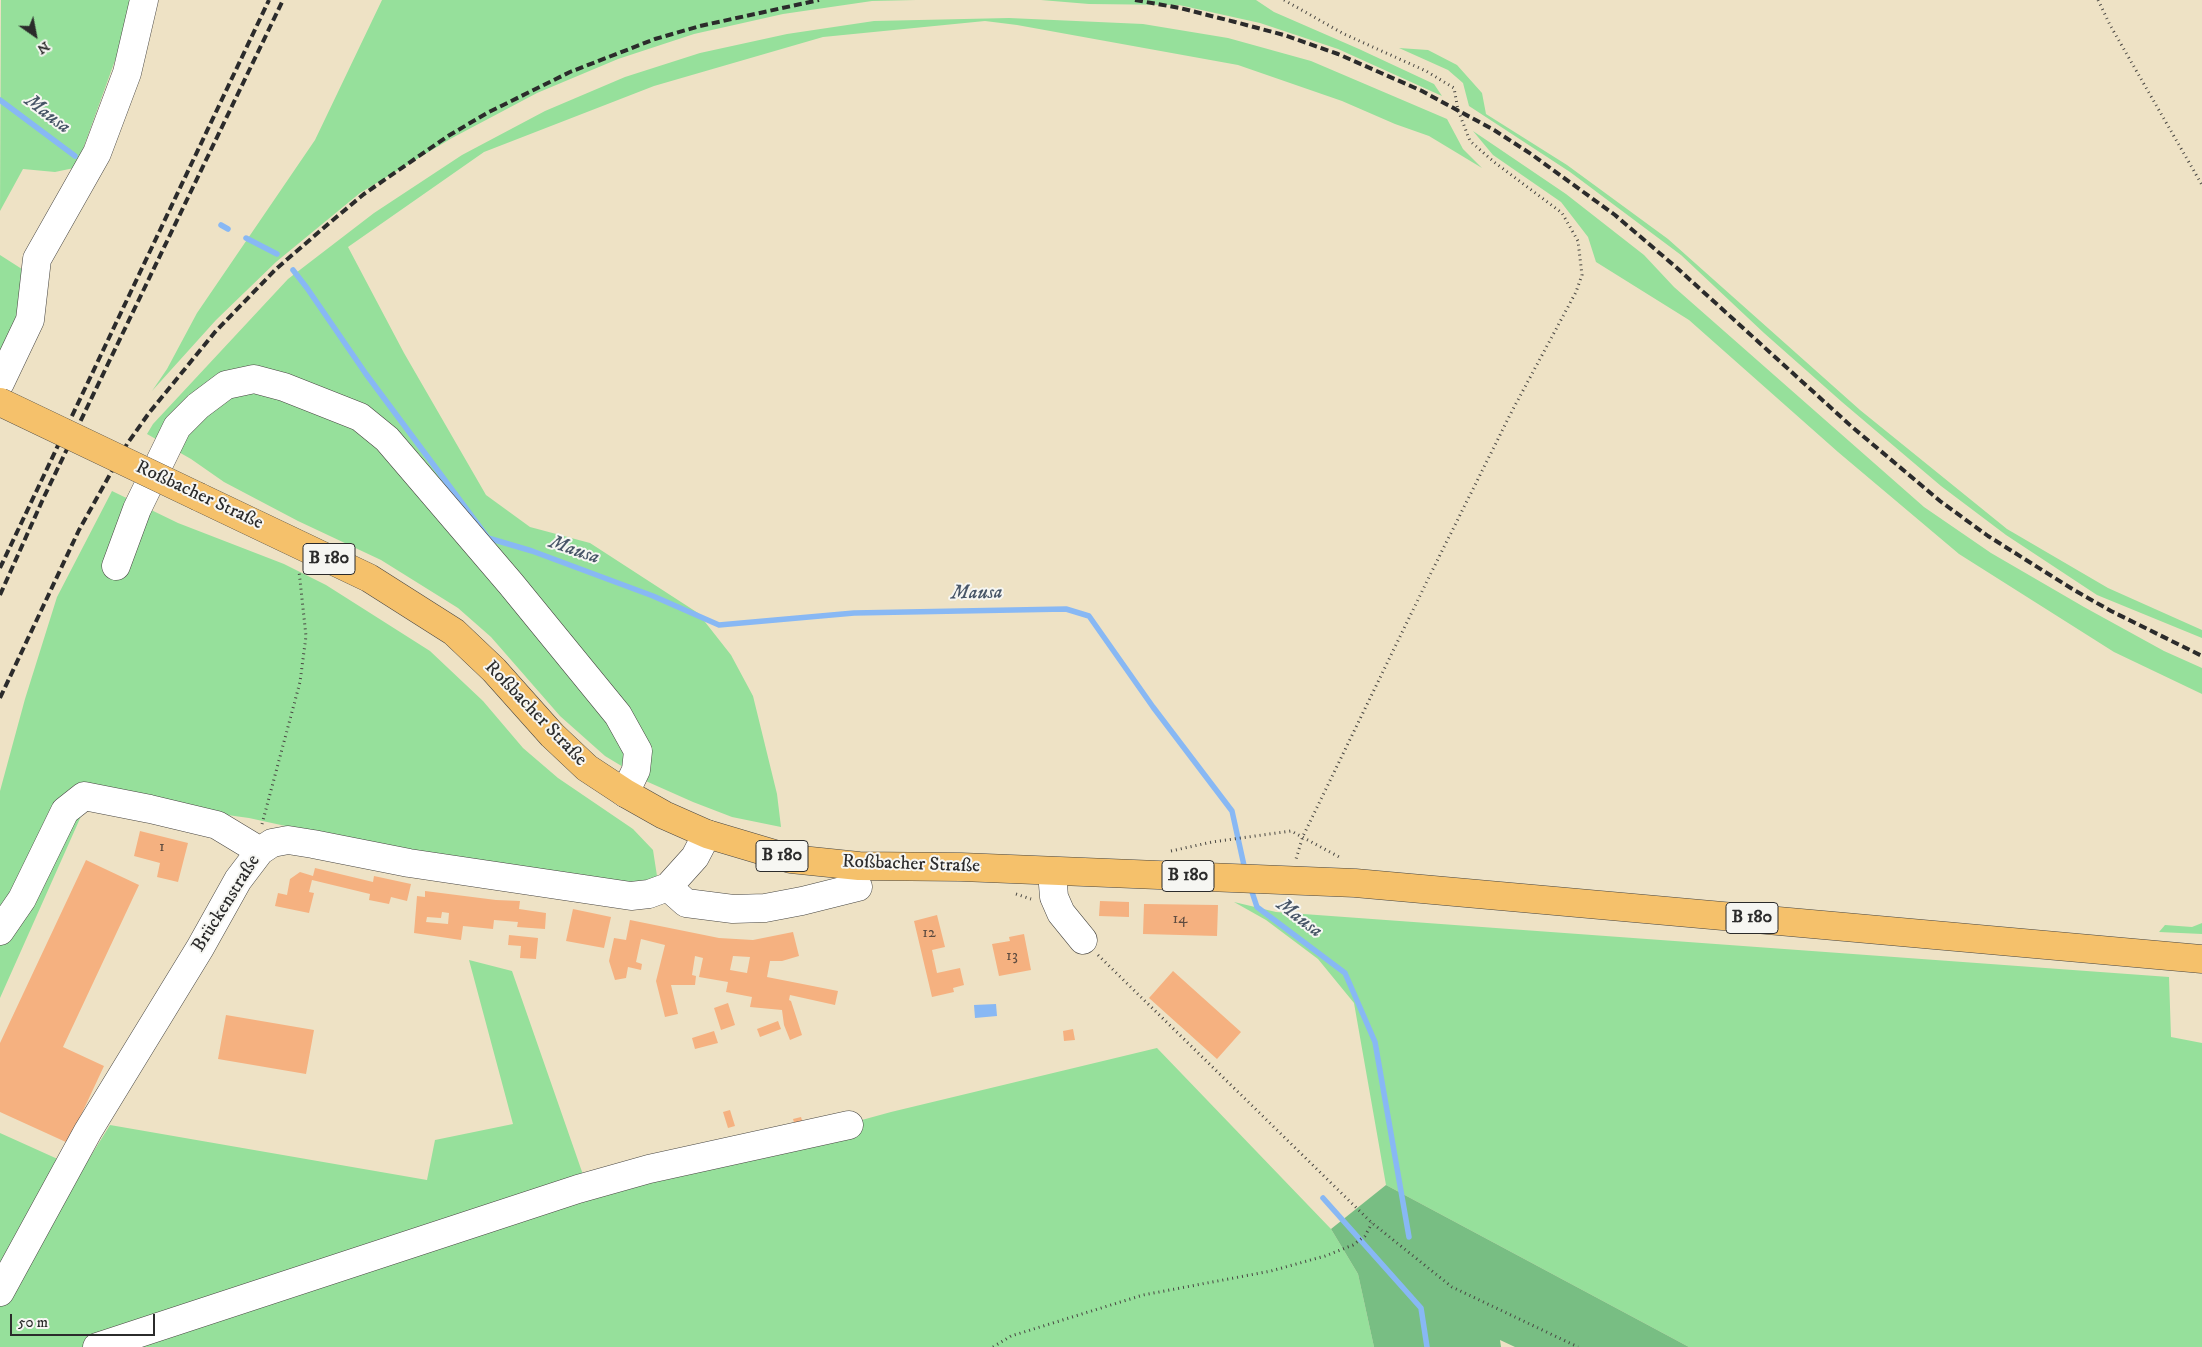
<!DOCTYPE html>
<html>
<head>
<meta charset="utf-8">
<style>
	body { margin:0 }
	#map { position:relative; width:2202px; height:1347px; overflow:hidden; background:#eee2c5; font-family:"IM FELL DW Pica",serif }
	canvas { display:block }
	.north { position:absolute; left:10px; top:10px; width:50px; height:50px; -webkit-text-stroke:4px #f6f6f2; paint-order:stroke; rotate:147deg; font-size:14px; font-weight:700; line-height:20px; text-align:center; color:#2b2b2b }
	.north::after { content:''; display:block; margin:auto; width:18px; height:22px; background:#2b2b2b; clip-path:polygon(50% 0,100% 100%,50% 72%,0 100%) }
	.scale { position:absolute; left:10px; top:1314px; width:145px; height:22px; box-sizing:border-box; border:2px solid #2b2b2b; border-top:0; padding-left:6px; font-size:15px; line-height:18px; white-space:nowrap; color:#2b2b2b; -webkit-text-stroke:4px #f6f6f2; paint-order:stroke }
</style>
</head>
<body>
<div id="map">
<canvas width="2202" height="1347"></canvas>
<div class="north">N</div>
<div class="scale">50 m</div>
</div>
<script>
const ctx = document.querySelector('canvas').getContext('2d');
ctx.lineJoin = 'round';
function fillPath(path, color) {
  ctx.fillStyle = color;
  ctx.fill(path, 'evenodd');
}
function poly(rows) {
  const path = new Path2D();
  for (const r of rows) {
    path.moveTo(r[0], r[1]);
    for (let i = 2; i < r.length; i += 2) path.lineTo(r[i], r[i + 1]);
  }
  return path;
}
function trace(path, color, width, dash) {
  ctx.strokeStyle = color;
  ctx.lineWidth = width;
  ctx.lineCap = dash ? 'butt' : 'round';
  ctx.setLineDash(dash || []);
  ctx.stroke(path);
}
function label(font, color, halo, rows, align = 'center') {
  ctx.font = font + ' "IM FELL DW Pica",serif';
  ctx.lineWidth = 4;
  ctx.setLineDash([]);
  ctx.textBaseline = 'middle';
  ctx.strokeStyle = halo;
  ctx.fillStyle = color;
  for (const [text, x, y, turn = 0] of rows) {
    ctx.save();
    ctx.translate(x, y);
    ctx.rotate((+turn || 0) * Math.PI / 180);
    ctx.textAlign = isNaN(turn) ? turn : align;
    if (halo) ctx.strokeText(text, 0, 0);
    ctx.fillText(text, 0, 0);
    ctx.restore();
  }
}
fillPath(poly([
	[1,0,132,0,117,55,83,149,74,168,55,172,23,169,0,211],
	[382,0,916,0,872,1,783,14,694,34,618,59,537,93,452,138,360,193,276,262,216,320,152,391,167,369,197,313,315,140],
	[1041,0,1256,0,1274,12,1359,49,1434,84,1442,96,1338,49,1260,23,1179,5,1089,4],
	[1009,18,1143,24,1228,38,1311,61,1447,119,1463,149,1482,168,1429,136,1395,124,1342,101,1238,65,1017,25,985,21,823,37,654,86,484,152,348,247,404,353,486,495,530,527,590,543,698,613,731,655,753,696,777,794,781,827,732,817,693,802,648,782,605,756,560,716,491,637,458,608,381,560,298,521,224,482,191,459,147,434,153,424,288,279,374,213,462,155,545,111,625,77,700,53,787,34,874,21],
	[1399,48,1428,50,1457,65,1482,93,1486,114,1567,165,1668,239,1860,410,2007,529,2108,588,2202,630,2202,638,2097,595,2006,535,1941,486,1842,402,1764,333,1681,255,1570,172,1469,106,1463,83,1448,70],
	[1473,131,1566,194,1644,255,1674,287,1924,507,1991,553,2084,607,2164,651,2202,668,2202,694,2114,652,1959,554,1838,452,1689,320,1596,262,1588,237,1561,202,1493,155],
	[0,255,25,271,22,315,0,362],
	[112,491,178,523,284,564,326,585,430,651,483,701,523,748,558,778,633,829,653,850,657,876,646,887,610,897,249,818,90,796,0,998,0,791,25,699,57,597],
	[1234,902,1276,912,2169,977,2171,1037,2202,1043,2202,1347,1689,1347,1386,1185,1354,1003,1318,959,1266,920],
	[2202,923,2202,934,2159,932,2165,925,2192,927],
	[469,960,512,971,588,1189,745,1152,891,1112,1157,1048,1331,1229,1358,1274,1374,1347,0,1347,0,1133,82,1170,110,1125,427,1180,435,1140,513,1124]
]), '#96e09b');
fillPath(poly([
	[1386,1185,1689,1347,1515,1347,1500,1340,1501,1347,1374,1347,1358,1274,1331,1229]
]), '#78be83');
fillPath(poly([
	[996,1004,997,1016,975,1018,974,1005]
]), '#88b8f4');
trace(poly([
	[0,100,75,156],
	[221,225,228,229],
	[246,238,277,254],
	[293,270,307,288,366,374,488,538,532,551,653,596,719,625,854,613,1066,609,1089,616,1153,707,1232,811,1245,870],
	[1250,886,1257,907,1345,973,1375,1042,1409,1237],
	[1323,1198,1421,1308,1427,1347]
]), '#88b8f4', 5.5);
fillPath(poly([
	[140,831,188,843,178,882,157,877,160,863,134,856],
	[86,860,139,885,63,1047,104,1066,68,1143,0,1112,0,1043],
	[315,868,373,882,374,876,411,884,407,901,391,897,389,904,369,900,370,894,312,880,309,892,314,893,309,913,275,906,278,893,287,895,290,879,300,872,313,876],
	[425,891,496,900,520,901,519,909,546,913,545,929,517,927,518,922,494,920,493,929,463,926,461,940,414,933,417,896,425,897],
	[442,912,449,913,448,924,426,922,427,917,441,918],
	[1100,901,1129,902,1129,917,1099,916],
	[1144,904,1218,905,1217,936,1143,934],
	[573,909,611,917,604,948,566,941],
	[937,915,945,947,932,950,937,973,960,968,964,985,953,988,954,992,932,997,914,921],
	[630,920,719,938,753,940,793,932,799,956,782,961,770,961,767,977,838,991,835,1005,790,995,789,1000,791,1001,802,1035,790,1040,784,1025,782,1010,750,1007,752,997,726,992,728,982,699,977,703,958,695,956,692,975,696,976,695,985,671,985,678,1014,665,1017,656,981,665,945,641,939,636,962,642,964,641,970,628,967,626,978,615,980,609,961,614,938,626,940],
	[733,956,750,957,747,973,730,970],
	[1024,934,1031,970,999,976,992,944,1010,941,1009,937],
	[509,935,538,938,536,959,520,958,521,946,508,945],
	[1173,971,1241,1032,1217,1059,1149,998],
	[728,1003,735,1025,721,1030,714,1008],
	[226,1015,314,1030,306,1074,218,1059],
	[778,1021,781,1029,760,1037,757,1029],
	[1073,1029,1075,1040,1064,1041,1063,1031],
	[714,1031,718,1043,695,1049,692,1038],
	[730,1110,735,1126,728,1128,723,1112],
	[801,1117,804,1127,796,1129,793,1119]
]), '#f5b180');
const minor = poly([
	[0,383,30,320,37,259,97,153,127,73,144,0],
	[116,566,137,509,177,427,198,406,226,385,254,379,284,387,360,417,387,439,511,584,618,715,638,751,636,770,625,793],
	[1052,872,1054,897,1061,913,1083,940],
	[668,887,686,903,733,909,765,908,802,901,858,887],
	[0,931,22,899,65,811,84,796,150,809,217,825,260,851],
	[0,1292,88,1131,200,948,238,880,260,851,272,843,288,840,313,844,409,863,631,896,649,894,668,887,695,857,707,834],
	[97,1347,578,1189,649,1169,849,1125]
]);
const major = poly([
	[199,497,369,578,454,632,494,670,552,735,587,768,625,793,664,815,707,834,791,859,859,866,961,867,1355,883,2202,959]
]);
trace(minor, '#484642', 29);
trace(major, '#484642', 29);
trace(poly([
	[1284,0,1344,34,1426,71,1454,88,1458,110,1470,141,1494,162,1562,213,1578,241,1582,275,1576,292,1512,411,1431,573,1303,836,1296,859],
	[2098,0,2110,25,2202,185],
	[262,824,300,682,306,636,299,571],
	[1171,851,1212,842,1291,831,1341,858],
	[1016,894,1031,899],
	[1098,955,1372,1223,1452,1287,1578,1347],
	[993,1347,1011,1336,1143,1295,1271,1271,1325,1256,1353,1245,1365,1236,1372,1223]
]), '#484642', 3, [1, 4]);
trace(minor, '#fff', 28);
trace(major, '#f5c16b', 28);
trace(poly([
	[1135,0,1180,8,1235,22,1284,35,1338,54,1422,91,1494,130,1531,154,1615,215,1677,268,1851,426,1940,501,1988,536,2074,590,2111,611,2202,656],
	[0,568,269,0],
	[0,595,43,499,283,0],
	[0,698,79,530,127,444,149,413,215,332,276,269,327,225,364,194,448,136,487,113,570,72,655,39,700,26,819,0]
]), '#2b2b2b', 4, [8, 4]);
const majorBridge = poly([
	[0,402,199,497]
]);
trace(majorBridge, '#484642', 29, []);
trace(majorBridge, '#f5c16b', 28);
label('16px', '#5e4c40', null, [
	["1",162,848],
	["14",1180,920],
	["12",929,934],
	["13",1012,957]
]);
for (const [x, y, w] of [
	[329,559,52],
	[782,856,52],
	[1188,876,52],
	[1752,918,52]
]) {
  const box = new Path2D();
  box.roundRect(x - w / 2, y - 15.5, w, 31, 4);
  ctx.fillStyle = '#f6f6f2';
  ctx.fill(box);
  trace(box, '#2b2b2b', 1);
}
label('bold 18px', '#2b2b2b', null, [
	["B 180",329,559],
	["B 180",782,856],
	["B 180",1188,876],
	["B 180",1752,918]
]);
label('19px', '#2b2b2b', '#f6f6f2', [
	["Roßbacher Straße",199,496,25],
	["Roßbacher Straße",535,714,46],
	["Roßbacher Straße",911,865,2],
	["Brückenstraße",227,904,-58]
]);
label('italic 20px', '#475567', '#f6f6f2', [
	["Mausa",47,115,37],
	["Mausa",574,551,19],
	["Mausa",977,594,-1],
	["Mausa",1299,919,37]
]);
</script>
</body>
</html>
